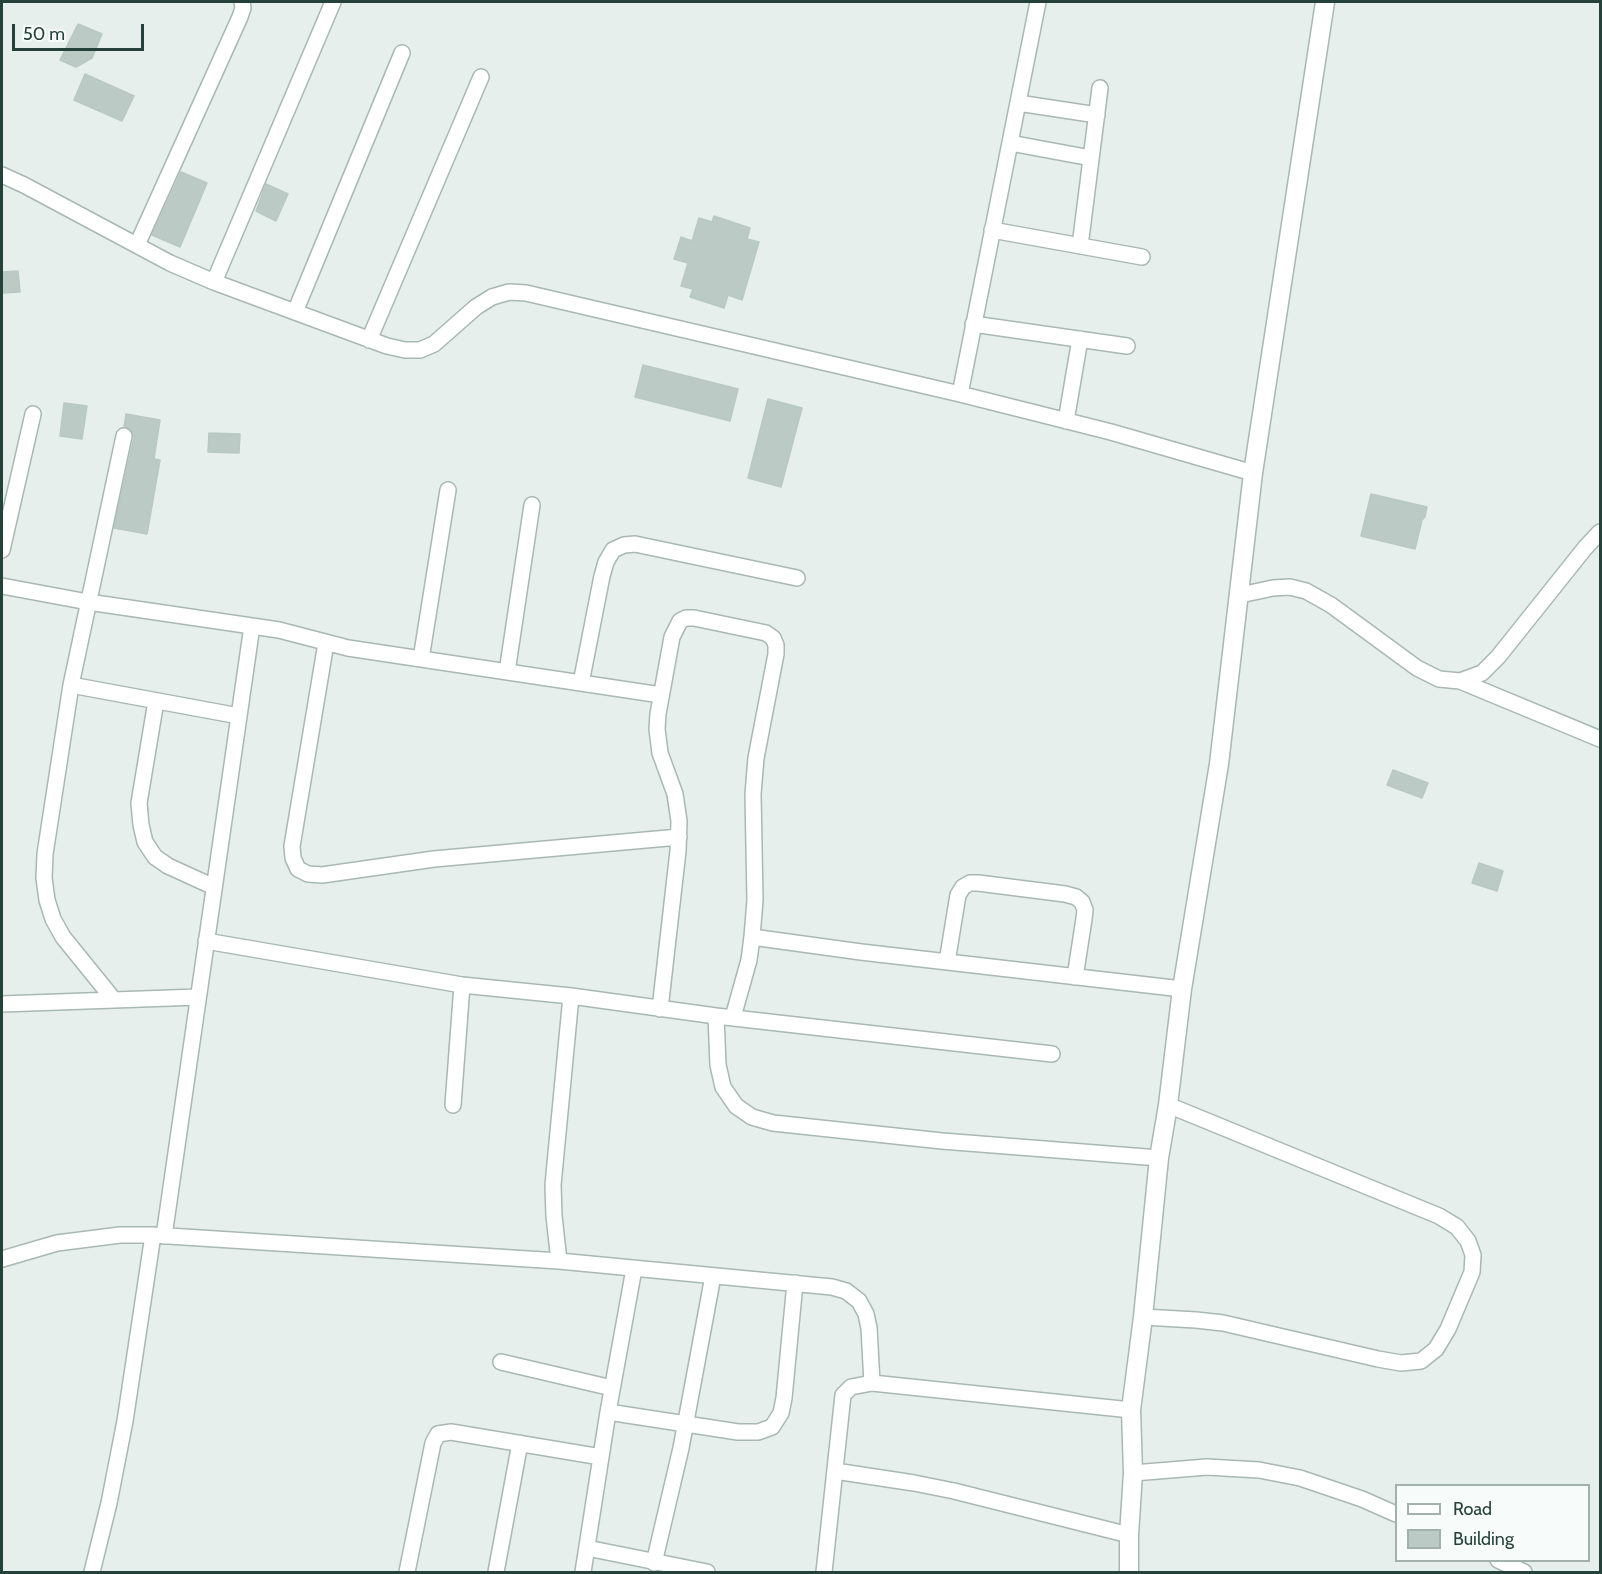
<!DOCTYPE html>
<html>
<head>
<meta charset="utf-8">
<style>
	body { margin:0 }
	#map { position:relative; width:1602px; height:1574px; overflow:hidden; background:#e6efeb; font-family:Cabin,sans-serif }
	canvas { display:block }
	.frame { position:absolute; inset:0; border:3px solid #24423a; pointer-events:none }
	.legend { position:absolute; left:1395px; top:1484px; width:195px; height:78px; box-sizing:border-box; background:#f7fbf9; border:2px solid #a3b1ad; margin:0; padding:8px 10px; list-style:none; font-size:18px; color:#24423a }
	.legend li { display:flex; align-items:center; gap:12px; height:30px }
	.legend b { width:30px; border:2px solid #a3b1ad }
	.scale { position:absolute; left:12px; top:24px; width:132px; height:27px; box-sizing:border-box; border:3px solid #24423a; border-top:0; padding-left:8px; font-size:18px; line-height:21px; white-space:nowrap; color:#24423a; -webkit-text-stroke:4px #f7fbf9; paint-order:stroke }
</style>
</head>
<body>
<div id="map">
<canvas width="1602" height="1574"></canvas>
<div class="frame"></div>
<ul class="legend">
<li><b style="height:8px;background:#fff"></b>Road</li>
<li><b style="height:16px;background:#bbcac4"></b>Building</li>
</ul>
<div class="scale">50 m</div>
</div>
<script>
const ctx = document.querySelector('canvas').getContext('2d');
ctx.lineJoin = 'round';
function fillPath(path, color) {
  ctx.fillStyle = color;
  ctx.fill(path, 'evenodd');
}
function poly(rows) {
  const path = new Path2D();
  for (const r of rows) {
    path.moveTo(r[0], r[1]);
    for (let i = 2; i < r.length; i += 2) path.lineTo(r[i], r[i + 1]);
  }
  return path;
}
function trace(path, color, width, dash) {
  ctx.strokeStyle = color;
  ctx.lineWidth = width;
  ctx.lineCap = dash ? 'butt' : 'round';
  ctx.setLineDash(dash || []);
  ctx.stroke(path);
}
const building = poly([
	[78,24,102,34,92,58,76,67,60,60,78,24],
	[85,74,134,96,122,121,74,100,85,74],
	[181,172,207,183,180,247,152,235,181,172],
	[266,184,288,194,276,221,256,211,266,184],
	[714,216,750,228,747,239,759,242,742,300,728,295,724,308,690,297,693,289,681,286,688,263,674,259,681,237,692,241,699,218,712,222,714,216],
	[18,271,20,292,2,293,2,272,18,271],
	[643,365,738,389,730,421,635,397,643,365],
	[768,399,802,408,781,487,748,478,768,399],
	[64,403,87,406,82,439,60,436,64,403],
	[126,414,160,420,154,459,160,460,147,534,114,528,134,437,131,429,124,427,126,414],
	[209,433,240,434,239,453,208,452,209,433],
	[1371,494,1427,507,1425,517,1422,520,1415,549,1361,536,1371,494],
	[1393,770,1428,783,1422,798,1387,785,1393,770],
	[1479,863,1503,871,1497,891,1472,883,1479,863]
]);
fillPath(building, '#bbcac4');
trace(building, '#b8c9c2', 1.5);
const minor = poly([
	[1018,103,1097,115],
	[1010,143,1091,158],
	[2,175,24,185,170,263,214,282,295,312,387,346,405,350,420,350,434,344,476,307,492,297,509,292,526,293,960,394,1111,432,1253,473],
	[992,230,1142,257],
	[137,245,240,17,243,8,242,2],
	[1080,246,1100,88],
	[214,282,333,2],
	[295,312,402,53],
	[973,324,1127,346],
	[369,340,481,77],
	[960,394,1038,2],
	[1066,421,1080,339],
	[2,550,33,414],
	[2,586,88,602,279,630,348,648,661,695],
	[1240,595,1273,588,1290,587,1306,591,1331,605,1417,668,1439,679,1460,681,1482,673,1498,657,1585,548,1600,532],
	[326,643,292,846,293,858,298,869,308,874,322,875,434,859,679,837],
	[421,659,448,490],
	[507,672,532,505],
	[1460,681,1600,739],
	[581,683,602,576,606,562,613,550,624,545,635,544,797,578],
	[71,685,239,716],
	[156,701,139,803,141,825,145,842,155,857,168,866,214,887],
	[752,937,861,952,1182,989],
	[206,941,462,985,571,996,716,1016,1052,1054],
	[947,962,958,895,963,887,970,883,978,883,1065,894,1076,897,1082,902,1085,910,1084,919,1075,977],
	[114,1000,63,937,53,919,47,900,44,878,45,854,71,685,124,436],
	[2,1004,198,997],
	[660,1009,678,851,679,821,675,794,660,753,657,729,658,714,672,637,680,621,686,618,694,618,766,633,773,638,776,645,776,654,756,758,753,794,755,900,752,937,749,960,733,1017],
	[716,1016,718,1065,723,1087,736,1106,752,1117,773,1123,942,1141,1159,1158],
	[453,1105,462,985],
	[164,1236,252,626],
	[2,1259,57,1243,120,1235,153,1235,559,1261,832,1287,846,1291,859,1301,866,1314,869,1328,872,1383],
	[559,1261,554,1216,553,1185,571,996],
	[1143,1317,1196,1320,1223,1323,1378,1359,1401,1363,1421,1361,1436,1349,1448,1329,1472,1272,1473,1255,1468,1241,1457,1227,1439,1216,1168,1105],
	[501,1362,612,1388],
	[608,1412,738,1432,758,1432,772,1427,781,1413,784,1398,795,1283],
	[835,1471,914,1483,954,1491,1129,1535],
	[1133,1473,1207,1467,1259,1470,1300,1478,1362,1499,1396,1514],
	[587,1548,707,1572],
	[1498,1560,1524,1572],
	[654,1563,681,1448,713,1276],
	[92,1572,109,1503,125,1421,153,1235],
	[407,1572,433,1443,438,1434,451,1432,601,1457],
	[496,1572,520,1443],
	[583,1572,608,1412,634,1269],
	[824,1572,843,1395,851,1387,872,1383,1131,1410]
]);
const tertiary = poly([
	[1129,1572,1129,1535,1133,1473,1131,1410,1143,1317,1159,1158,1168,1105,1182,989,1219,764,1253,473,1325,2]
]);
trace(minor, '#a8b8b2', 18);
trace(tertiary, '#a8b8b2', 21);
trace(minor, '#fff', 15);
trace(tertiary, '#fff', 18);
</script>
</body>
</html>
